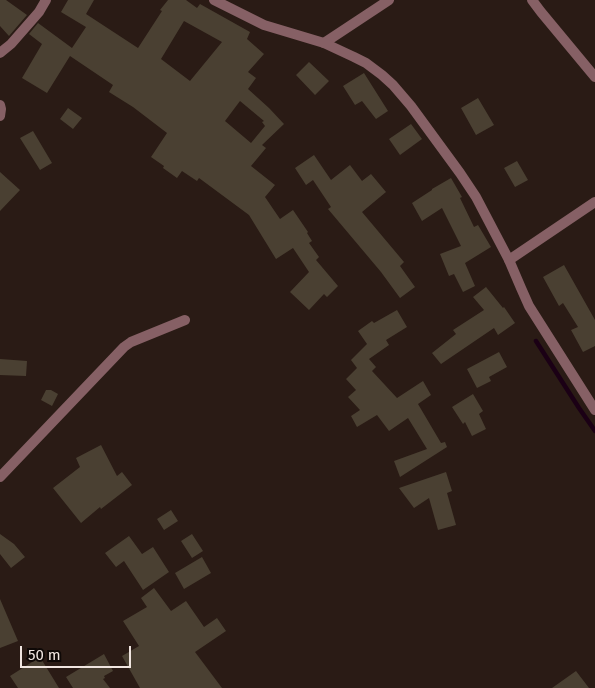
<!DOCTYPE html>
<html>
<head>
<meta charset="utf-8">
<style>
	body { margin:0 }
	#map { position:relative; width:595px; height:688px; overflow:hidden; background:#2a1b15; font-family:"Fira Sans",sans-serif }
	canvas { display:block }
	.scale { position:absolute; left:20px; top:646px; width:111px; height:22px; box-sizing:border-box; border:2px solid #f0e5e0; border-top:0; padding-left:6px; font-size:15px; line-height:18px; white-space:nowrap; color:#f0e5e0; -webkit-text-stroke:4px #0e0806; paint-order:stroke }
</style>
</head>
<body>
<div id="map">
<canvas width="595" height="688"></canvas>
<div class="scale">50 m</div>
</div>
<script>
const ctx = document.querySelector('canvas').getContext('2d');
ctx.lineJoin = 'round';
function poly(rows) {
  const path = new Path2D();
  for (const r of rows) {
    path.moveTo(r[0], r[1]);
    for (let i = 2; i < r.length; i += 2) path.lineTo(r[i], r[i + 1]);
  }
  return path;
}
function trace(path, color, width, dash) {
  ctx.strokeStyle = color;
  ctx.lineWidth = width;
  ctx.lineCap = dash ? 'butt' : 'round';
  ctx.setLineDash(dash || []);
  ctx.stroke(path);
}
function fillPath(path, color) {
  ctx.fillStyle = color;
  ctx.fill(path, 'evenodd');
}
trace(poly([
	[536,341,579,408,595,431]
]), '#1b0015', 4.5);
fillPath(poly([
	[0,0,6,0,27,15,9,36,0,26],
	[68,0,94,0,86,14,138,48,162,11,160,10,168,0,186,0,197,8,200,4,250,32,247,39,264,54,248,72,256,78,248,89,269,108,284,124,262,145,266,148,251,166,275,185,265,197,280,219,293,210,308,232,307,233,312,241,309,243,319,257,316,260,338,286,327,297,324,294,309,310,290,292,309,272,293,248,276,259,249,215,199,178,197,181,182,171,177,178,163,168,164,166,151,157,167,133,133,107,109,92,113,85,70,56,47,93,22,78,42,44,29,34,38,23,72,48,86,27,61,12],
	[184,21,222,42,190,81,161,59],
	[240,101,264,121,262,122,265,126,251,143,225,121],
	[309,62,329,81,315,95,296,75],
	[364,73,388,111,376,119,362,101,355,105,343,86],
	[478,98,494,125,476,135,461,108],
	[68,108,82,118,73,129,60,119],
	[411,124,422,139,400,155,389,139],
	[33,131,52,163,40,170,20,138],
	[314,155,331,180,350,165,362,181,371,174,386,192,362,212,404,262,400,266,415,287,400,298,381,272,328,209,331,207,313,180,306,185,295,168],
	[517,161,528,180,515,187,504,168],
	[0,172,20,190,0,211],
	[451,178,462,197,460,198,474,227,478,225,491,247,465,263,475,286,463,292,454,274,449,276,440,254,461,246,442,208,422,221,412,203,432,190,432,189],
	[564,265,595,320,595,346,583,352,571,330,578,327,563,303,559,306,543,277],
	[486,287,503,308,504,307,515,323,498,335,494,328,441,364,432,353,456,334,453,330,484,310,473,297],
	[397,310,407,327,386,340,389,345,369,359,376,367,372,371,397,398,423,381,431,395,418,404,441,443,445,442,447,447,400,477,394,461,427,449,408,418,389,431,377,415,357,427,351,416,360,410,348,397,356,390,346,379,357,368,351,360,367,344,358,331,372,321,374,323],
	[499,352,507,367,489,377,491,381,477,388,467,369],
	[0,359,27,361,26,376,0,375],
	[46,390,51,390,58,394,52,406,41,400],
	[473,394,483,411,479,414,486,429,472,436,465,422,463,424,452,407],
	[101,445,117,476,122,472,132,485,101,509,100,507,81,523,53,488,80,467,76,458],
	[446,472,452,491,447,493,456,525,438,530,429,498,414,508,399,488],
	[171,510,178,521,164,530,157,519],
	[0,534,14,544,25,557,11,568,0,554],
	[192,534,203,551,192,558,181,541],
	[129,536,142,554,153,547,169,572,143,590,124,561,116,567,105,553],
	[202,557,211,573,184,589,175,573],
	[154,588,171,611,186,601,204,627,217,618,226,631,195,652,222,688,140,688,122,656,139,646,123,621,147,607,141,598],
	[0,599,18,641,0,648],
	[104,654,113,671,104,676,105,678,103,679,110,688,73,688,66,677],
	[40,657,59,688,18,688,10,676],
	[576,671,589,688,552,688]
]), '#4a4032');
trace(poly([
	[532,0,541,12,595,77],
	[324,43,389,0],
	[0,53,11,44,39,12,46,0],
	[0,105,1,109,0,116],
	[509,260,595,202],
	[0,477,124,347,131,342,185,320]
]), '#866065', 10);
trace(poly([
	[214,0,264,25,324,43,354,57,366,63,382,75,393,85,411,106,460,173,476,197,509,260,521,288,529,306,595,410]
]), '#866065', 10);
</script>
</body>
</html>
